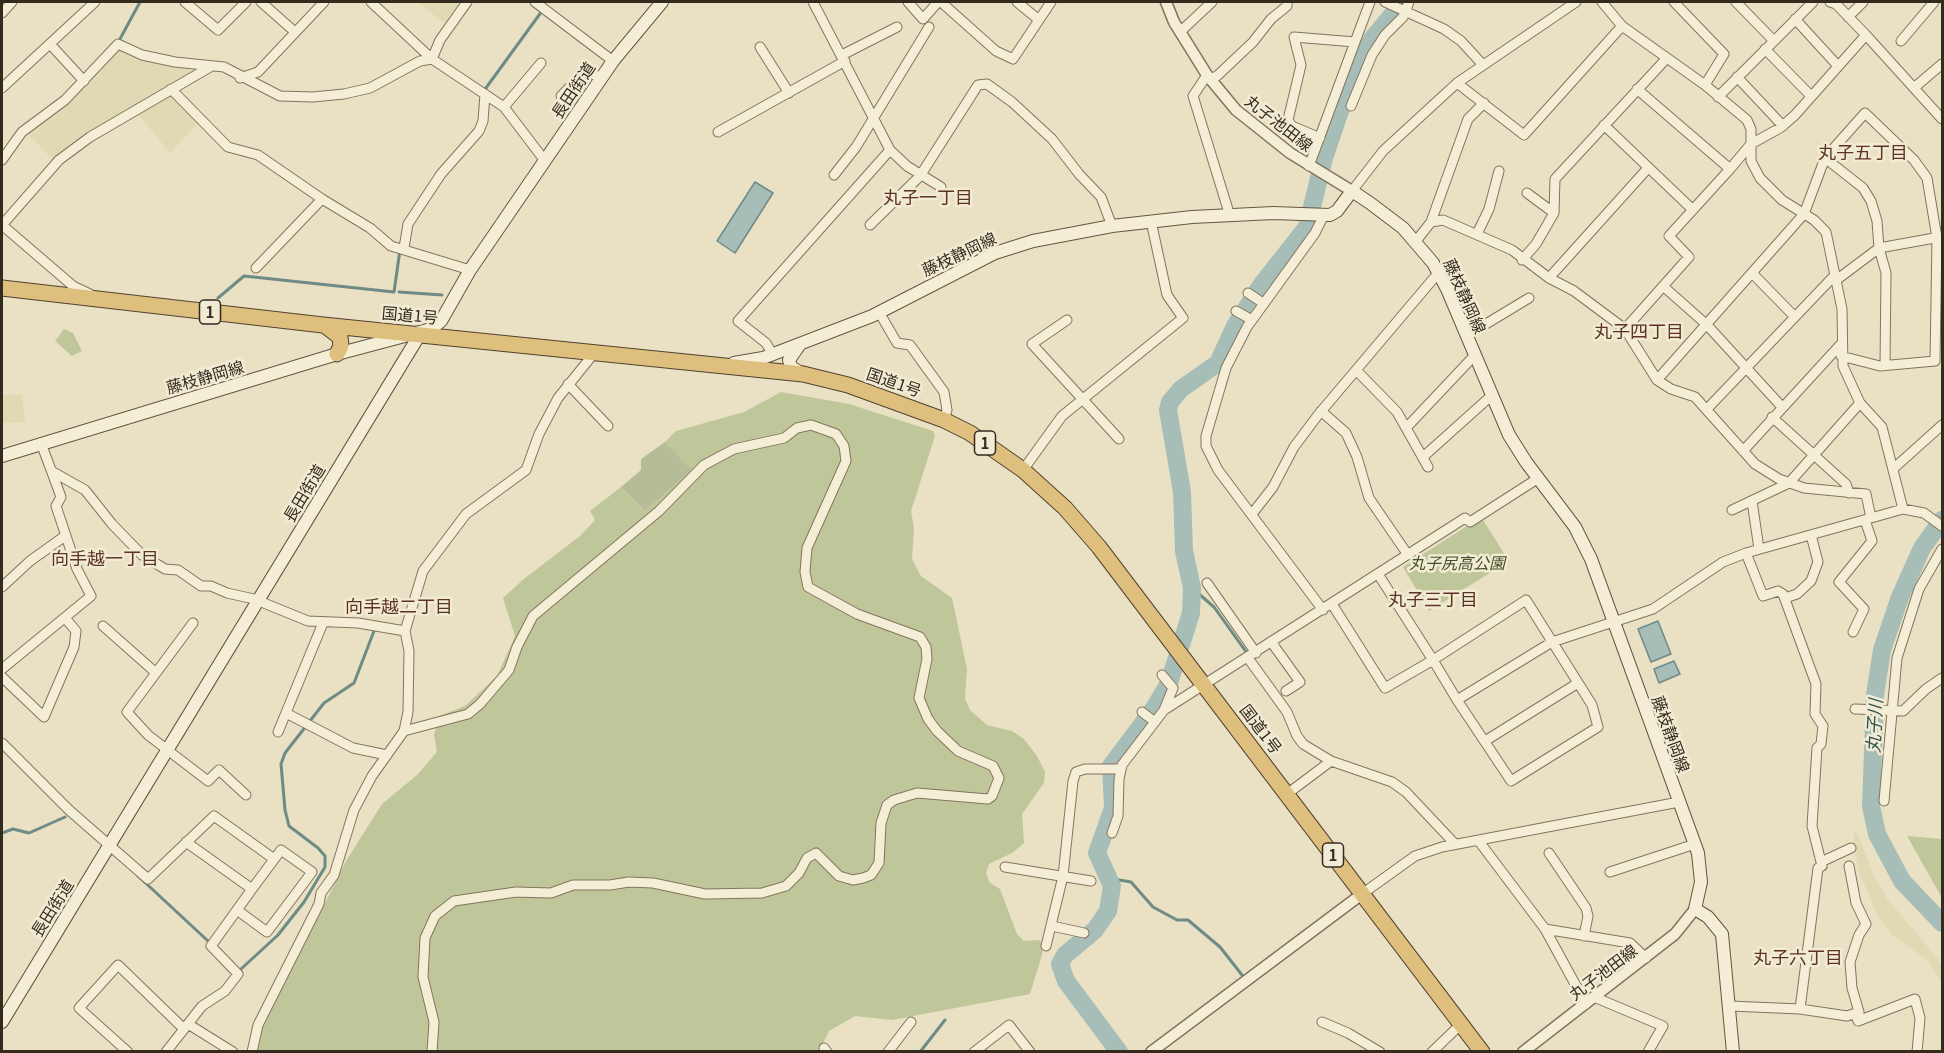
<!DOCTYPE html>
<html>
<head>
<meta charset="utf-8">
<style>
	body { margin:0 }
	#map { position:relative; width:1944px; height:1053px; overflow:hidden; background:#eae1c5; font-family:Georgia,serif }
	canvas { display:block }
	.frame { position:absolute; inset:0; border:3px solid #342b1f; pointer-events:none }
</style>
</head>
<body>
<div id="map">
<canvas width="1944" height="1053"></canvas>
<div class="frame"></div>
</div>
<script>
const ctx = document.querySelector('canvas').getContext('2d');
ctx.lineJoin = 'round';
function fillPath(path, color) {
  ctx.fillStyle = color;
  ctx.fill(path, 'evenodd');
}
function poly(rows) {
  const path = new Path2D();
  for (const r of rows) {
    path.moveTo(r[0], r[1]);
    for (let i = 2; i < r.length; i += 2) path.lineTo(r[i], r[i + 1]);
  }
  return path;
}
function trace(path, color, width, dash) {
  ctx.strokeStyle = color;
  ctx.lineWidth = width;
  ctx.lineCap = dash ? 'butt' : 'round';
  ctx.setLineDash(dash || []);
  ctx.stroke(path);
}
function label(font, color, halo, rows, align = 'center') {
  ctx.font = font + ' Georgia,"Noto Sans JP",serif';
  ctx.lineWidth = 5;
  ctx.setLineDash([]);
  ctx.textBaseline = 'middle';
  ctx.strokeStyle = halo;
  ctx.fillStyle = color;
  for (const [text, x, y, turn = 0] of rows) {
    ctx.save();
    ctx.translate(x, y);
    ctx.rotate((+turn || 0) * Math.PI / 180);
    ctx.textAlign = isNaN(turn) ? turn : align;
    if (halo) ctx.strokeText(text, 0, 0);
    ctx.fillText(text, 0, 0);
    ctx.restore();
  }
}
fillPath(poly([
	[417,2,460,2,444,23],
	[118,47,189,67,191,74,88,133,53,160,27,133],
	[171,93,199,122,170,153,137,113],
	[22,394,25,422,2,423,2,395],
	[1857,832,1871,869,1886,897,1938,959,1942,968,1942,984,1928,961,1892,935,1879,918,1859,872,1854,848,1854,833]
]), '#dfdab3');
fillPath(poly([
	[64,329,73,333,82,351,72,356,55,341],
	[781,392,849,404,933,431,935,436,911,511,914,528,912,559,921,576,952,598,967,669,965,699,970,710,987,725,1012,731,1024,739,1037,756,1045,772,1044,783,1022,814,1024,843,1012,853,989,864,986,873,990,883,1000,889,1017,934,1024,941,1039,940,1043,945,1042,955,1030,994,892,1020,855,1016,829,1031,819,1051,256,1052,258,1037,346,861,382,804,417,775,437,752,434,735,439,716,465,706,497,676,515,636,503,598,525,578,580,536,595,520,590,511,621,487,645,511,690,470,665,442,676,431,744,412],
	[1481,517,1509,561,1429,611,1403,567],
	[1907,836,1942,839,1942,898]
]), '#bfc79a');
fillPath(poly([
	[665,442,691,470,645,511,621,487,641,470,641,459]
]), '#b6bc98');
const water = poly([
	[755,182,773,193,735,253,717,241,755,182],
	[1658,621,1671,654,1651,662,1638,629,1658,621],
	[1674,661,1680,674,1659,683,1654,669,1674,661]
]);
fillPath(water, '#a6bdb8');
trace(water, '#6e8b85', 1.5);
trace(poly([
	[120,39,140,2],
	[483,92,542,11],
	[399,292,442,295],
	[218,298,244,276,394,292,400,250],
	[1192,588,1214,607,1249,656],
	[2,833,13,829,29,833,65,817],
	[137,875,208,941],
	[1108,878,1131,882,1153,907,1177,920,1188,920,1220,947,1242,975],
	[241,969,278,935,304,902,325,867,325,856,318,848,289,826,285,810,281,764,285,753,324,703,354,683,374,631],
	[920,1052,945,1020]
]), '#6e8b85', 3);
trace(poly([
	[1942,520,1922,548,1900,597,1882,650,1875,695,1871,806,1877,834,1902,881,1942,923],
	[1119,1052,1066,981,1060,964,1065,955,1095,930,1108,911,1112,886,1097,853,1113,808,1111,766,1153,710,1169,683,1191,613,1192,588,1184,551,1182,492,1168,410,1170,402,1181,389,1218,363,1235,326,1262,284,1307,227,1324,158,1345,96,1372,39,1393,14,1399,2]
]), '#a6bdb8', 18);
const minor = poly([
	[185,2,218,30,246,2],
	[261,2,295,32],
	[371,2,432,59,504,107,545,161],
	[535,2,613,61],
	[813,2,890,150,907,166,941,187],
	[908,2,923,19,938,2],
	[941,2,996,51,1013,59,1051,2],
	[1017,2,1039,20],
	[1385,2,1444,29,1461,41,1483,65],
	[1602,2,1622,26,1705,85,1747,120,1751,129,1751,161,1760,178,1782,200,1814,220,1826,232,1842,309,1843,366,1860,403,1882,427,1903,509],
	[1674,2,1724,54,1705,85],
	[1736,2,1773,40],
	[1830,2,1836,4,1866,35,1942,119],
	[2,13,12,2],
	[1848,17,1863,2],
	[1795,19,1838,66],
	[1180,32,1212,2],
	[1901,41,1934,2],
	[1355,42,1370,2],
	[50,44,84,81],
	[760,47,789,93],
	[1765,49,1811,96],
	[842,55,897,27],
	[1207,75,1193,96,1230,216],
	[1737,77,1783,126],
	[240,78,258,72,324,2],
	[1210,79,1217,76,1253,42,1271,19,1287,6,1287,2],
	[1457,83,1524,135,1622,26],
	[1915,87,1942,64],
	[2,88,95,2],
	[171,89,228,147,258,155,322,199,370,228,391,246,470,270],
	[561,96,585,71,602,78],
	[1718,97,1813,2],
	[1351,106,1372,55,1385,35,1403,17,1409,2],
	[504,107,541,63],
	[1604,125,1693,210],
	[718,132,845,61],
	[1825,158,1863,188,1871,201,1877,221,1879,248,1886,273,1885,365],
	[2,160,22,132,65,100,118,44,142,55,175,62,224,67,280,96,313,97,344,94,370,88,420,61,432,59,440,40,467,2],
	[1309,166,1355,42,1294,37,1301,65,1288,120,1292,126,1320,138],
	[1730,169,1751,144,1780,128,1795,115,1866,35],
	[834,175,856,147,929,27],
	[1352,191,1383,151,1457,83,1576,2],
	[1527,193,1554,213],
	[1431,222,1468,119,1484,103],
	[2,225,59,160,90,137,210,67],
	[2,225,73,286,90,294],
	[870,225,920,176,978,85,987,84,1012,102,1052,139,1079,174,1101,197,1112,226],
	[1477,234,1489,209,1499,171],
	[1416,241,1431,222,1443,220,1512,250,1549,278,1574,291,1625,329,1657,380,1671,389,1695,397,1755,464,1779,479,1804,488,1866,494,1871,518],
	[404,248,408,224,441,174,479,131,483,121,485,94],
	[1522,260,1536,244,1554,213,1555,179,1666,59],
	[256,268,322,199],
	[1752,273,1795,317],
	[1549,278,1648,168],
	[1835,281,1879,248,1940,237],
	[1663,286,1707,325,1782,407],
	[1248,293,1263,303],
	[1236,311,1252,320],
	[879,312,897,343,910,345,944,392,947,410,944,420],
	[1067,320,1032,344,1119,439],
	[1625,329,1689,257,1669,236,1730,169,1637,89],
	[1466,336,1529,298],
	[773,355,766,343,738,321,890,150],
	[1356,370,1397,412,1428,467],
	[1657,380,1804,214,1825,158,1865,113,1914,160,1927,178,1937,238,1935,361,1880,366,1841,356],
	[568,384,608,426],
	[1707,409,1834,276],
	[1321,411,1346,433,1357,457,1369,498,1408,555],
	[1772,417,1846,484,1849,493],
	[1407,427,1474,356],
	[1743,451,1841,344],
	[1423,457,1491,396],
	[1893,469,1942,425],
	[1023,470,1062,416,1183,318,1167,295,1151,221],
	[53,472,85,490,112,524,142,555,165,569,178,570,201,586,211,586,227,593,254,599,308,621,358,623,405,631],
	[1752,501,1759,549],
	[1732,510,1789,483,1860,403],
	[1252,514,1273,487,1294,447,1318,415,1439,272],
	[1746,553,1763,596,1778,591,1783,594,1816,684,1815,714,1823,726,1821,744,1817,748,1812,826,1822,866,1818,868,1800,1009],
	[1207,583,1256,653],
	[2,587,30,561,65,536],
	[1785,598,1797,594,1811,581,1818,562,1811,535],
	[1332,604,1385,688,1433,660,1526,600,1592,705,1598,727,1511,781,1457,700,1433,660,1378,574],
	[1323,610,1218,470,1206,446,1206,436,1226,368,1247,327,1315,233,1324,215],
	[193,623,127,712,148,735,208,781,219,770,246,795],
	[103,626,155,672],
	[1853,632,1864,609,1839,582,1872,541,1865,520],
	[1272,643,1300,682,1286,691],
	[1248,658,1287,712,1297,736,1303,744,1331,761,1392,782,1406,792,1455,844],
	[2,669,91,596,77,569,56,506,61,497,41,443],
	[1162,675,1173,688,1164,710],
	[2,677,44,717,74,647,76,631,65,618],
	[1457,700,1552,642,1653,609,1723,562,1746,553,1903,509,1924,513,1942,526],
	[1855,709,1903,711,1926,689,1942,678],
	[1142,712,1155,722],
	[286,713,353,748,387,755],
	[404,731,468,714,480,704,509,670,517,647,533,616,659,511,704,465,734,449,784,438,797,428,811,425,836,434,844,446,846,461,807,548,805,572,808,587,857,614,920,637,926,647,927,659,919,698,928,719,937,731,958,751,993,766,999,778,992,796,988,799,917,793,894,800,887,805,881,823,879,863,871,875,863,878,853,880,839,876,816,853,807,858,799,873,786,886,762,893,705,894,653,883,629,882,610,885,573,885,551,893,516,892,454,901,435,916,425,938,423,977,434,1022,432,1052],
	[278,732,323,623],
	[1485,741,1578,683],
	[2,743,69,810,148,879,214,816,274,859],
	[1287,794,1331,761],
	[1884,801,1897,658,1919,589,1942,549],
	[1112,833,1118,816,1119,779,1122,765,1164,710,1465,518,1470,522,1537,479],
	[1478,840,1545,929,1586,1004],
	[186,842,252,889],
	[1549,853,1586,908,1588,916,1584,936],
	[1821,862,1851,848],
	[1005,867,1091,881],
	[1610,872,1695,844],
	[1362,894,1415,856,1442,847,1679,802],
	[1052,926,1084,933],
	[1545,929,1630,943,1646,958],
	[1046,946,1063,876,1073,781,1076,772,1085,769,1121,769],
	[1594,997,1663,1026,1648,1052],
	[1730,1006,1800,1009,1847,1016,1859,1012,1852,988,1850,962,1859,935,1866,924,1856,903,1849,866],
	[1855,1014,1858,1021,1915,999,1920,1018,1917,1052],
	[1322,1022,1348,1033,1380,1052],
	[188,1024,233,1052],
	[824,1048,827,1052],
	[128,1052,79,1008,118,965,184,1029],
	[166,1052,202,1006,225,991,238,974,211,946,252,889,281,850,312,872,267,932,237,910],
	[252,1052,258,1025,319,904,321,893,334,875,354,810,372,776,404,731,408,712,409,651,405,631,423,571,466,514,526,470,539,434,558,398,595,352],
	[888,1052,911,1022],
	[974,1052,1009,1025,1030,1052],
	[1432,1052,1461,1024]
]);
const tertiary = poly([
	[1166,2,1174,22,1207,75,1236,110,1290,153,1352,191],
	[1151,1052,1362,894],
	[1523,1052,1675,934,1695,909]
]);
const secondary = poly([
	[800,344,789,360,791,367,801,373],
	[734,363,763,358,872,316,995,253,1033,241,1112,226,1192,217,1273,213,1330,215,1337,211,1352,191,1370,203,1403,228,1433,263,1447,289,1509,435,1526,462,1575,527,1591,559,1698,853,1701,882,1695,909,1708,917,1722,934,1733,1052],
	[2,456,337,354,431,329,441,321,470,270,613,61,662,2],
	[2,1022,420,334]
]);
const trunk = poly([
	[2,288,323,325,803,374,848,385,944,420,970,433,1023,470,1065,508,1099,547,1482,1052],
	[327,327,340,337,341,346,337,354]
]);
trace(minor, '#83745d', 11);
trace(tertiary, '#83745d', 13);
trace(secondary, '#655540', 14);
trace(trunk, '#514230', 17);
trace(minor, '#f5eed7', 9);
trace(tertiary, '#f5eed7', 10);
trace(secondary, '#f5eed7', 12);
trace(trunk, '#debf7e', 15);
for (const [x, y, w] of [
	[210,312,21],
	[985,443,21],
	[1333,855,21]
]) {
  const box = new Path2D();
  box.roundRect(x - w / 2, y - 12, w, 24, 4.5);
  ctx.fillStyle = '#f2ebd3';
  ctx.fill(box);
  trace(box, '#342b1f', 1.5);
}
label('bold 15px', '#342b1f', null, [
	["1",210,312],
	["1",985,443],
	["1",1333,855]
]);
label('16px', '#342b1f', '#f2ebd3', [
	["長田街道",573,90,-56],
	["丸子池田線",1279,123,38],
	["藤枝静岡線",959,254,-25],
	["藤枝静岡線",1465,296,66],
	["国道1号",410,315,5],
	["藤枝静岡線",205,377,-16],
	["国道1号",894,382,19],
	["長田街道",304,493,-59],
	["国道1号",1261,729,53],
	["藤枝静岡線",1671,734,70],
	["長田街道",52,908,-58],
	["丸子池田線",1603,972,-37]
]);
label('italic 16px', '#424f28', '#f2ebd3', [
	["丸子尻高公園",1457,563]
]);
label('18px', '#5d3322', '#f2ebd3', [
	["丸子五丁目",1863,152],
	["丸子一丁目",928,197],
	["丸子四丁目",1639,331],
	["向手越一丁目",105,558],
	["丸子三丁目",1433,599],
	["向手越二丁目",399,606],
	["丸子六丁目",1798,957]
]);
label('italic 18px', '#305353', '#f2ebd3', [
	["丸子川",1874,726,-87]
]);
</script>
</body>
</html>
